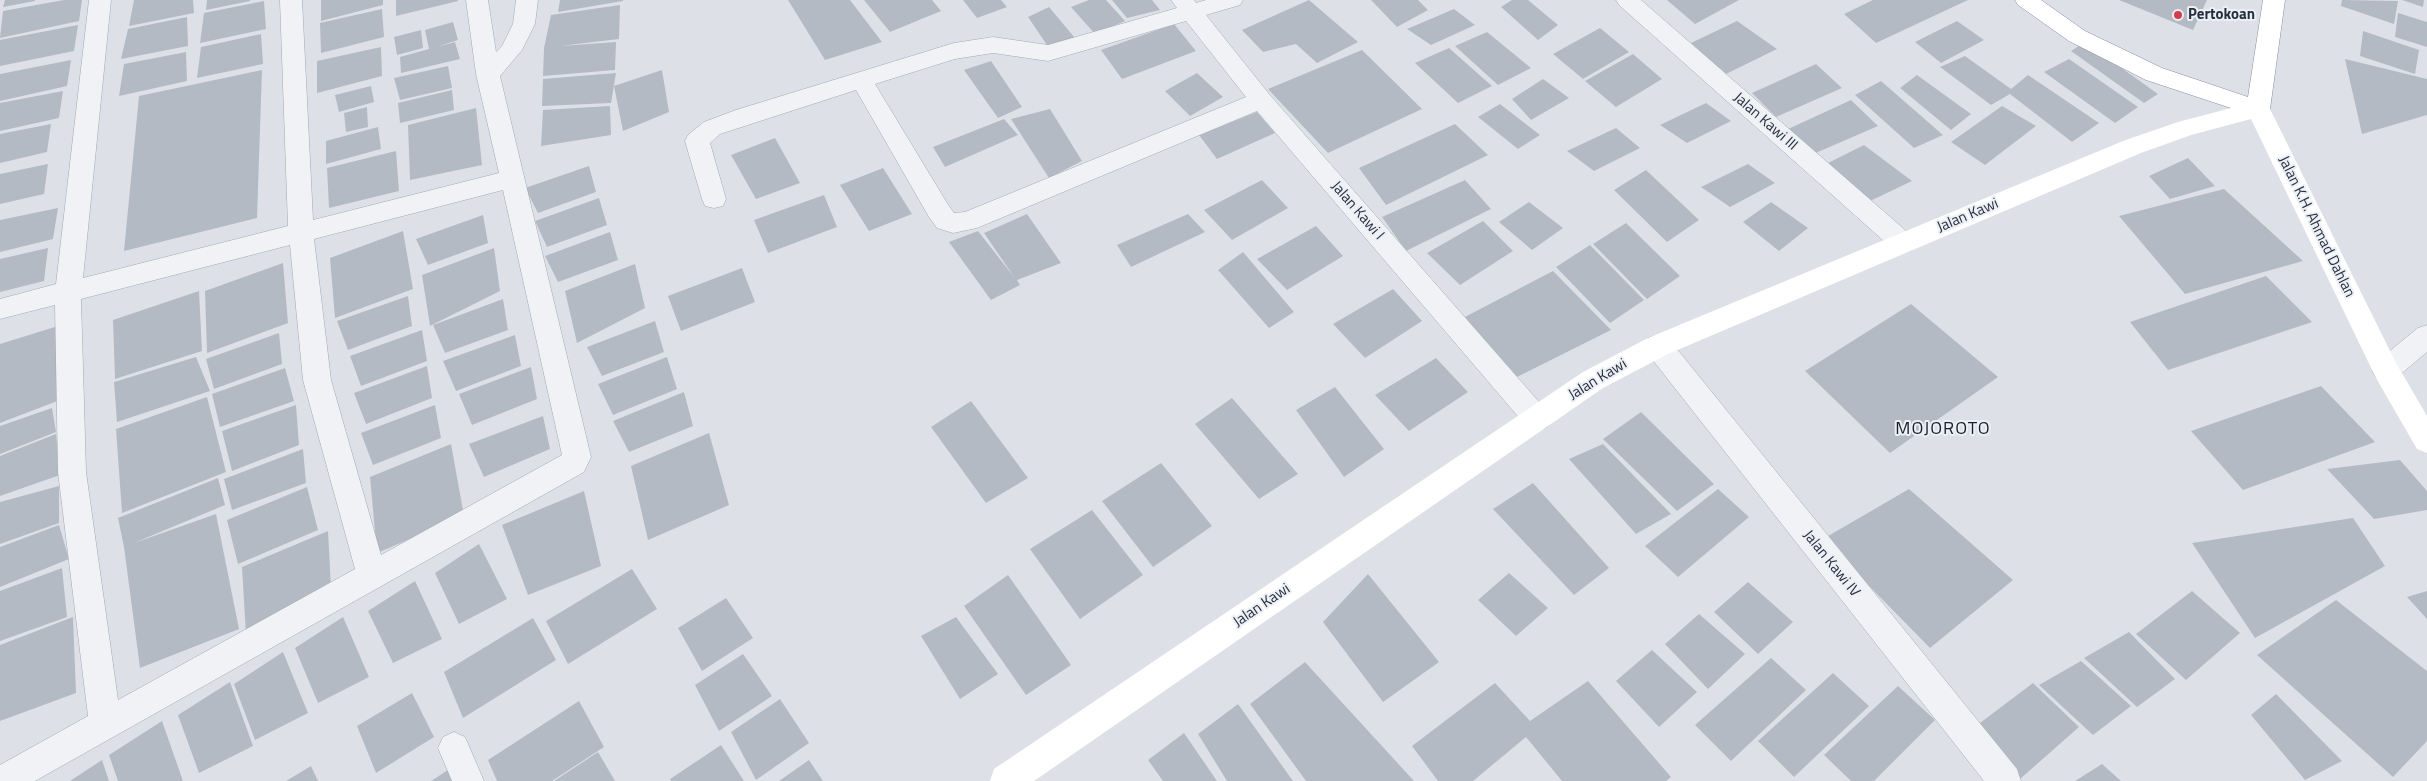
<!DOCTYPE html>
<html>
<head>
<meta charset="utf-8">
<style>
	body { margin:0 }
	canvas { display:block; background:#dde1e7 }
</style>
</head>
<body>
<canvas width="2427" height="781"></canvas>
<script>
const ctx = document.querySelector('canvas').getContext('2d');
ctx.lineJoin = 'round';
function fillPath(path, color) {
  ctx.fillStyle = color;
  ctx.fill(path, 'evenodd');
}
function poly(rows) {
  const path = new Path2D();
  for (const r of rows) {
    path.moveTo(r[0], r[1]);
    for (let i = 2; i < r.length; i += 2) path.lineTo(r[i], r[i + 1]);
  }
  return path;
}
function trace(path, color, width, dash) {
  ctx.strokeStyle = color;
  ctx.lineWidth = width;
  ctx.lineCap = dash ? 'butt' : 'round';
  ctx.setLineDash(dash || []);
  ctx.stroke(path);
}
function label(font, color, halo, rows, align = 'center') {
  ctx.font = font + ' "Titillium Web",sans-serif';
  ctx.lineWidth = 4;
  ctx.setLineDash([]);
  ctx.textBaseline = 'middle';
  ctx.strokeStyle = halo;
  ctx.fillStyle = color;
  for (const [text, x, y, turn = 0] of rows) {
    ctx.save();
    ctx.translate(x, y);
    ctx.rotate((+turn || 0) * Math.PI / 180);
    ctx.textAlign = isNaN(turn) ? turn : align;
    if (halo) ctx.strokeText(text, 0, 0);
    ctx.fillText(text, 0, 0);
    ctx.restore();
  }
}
fillPath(poly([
	[5,0,35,0,35,1,3,7],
	[64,0,82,0,79,21,0,38,3,11],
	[134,0,193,0,194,13,129,26],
	[207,0,250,0,250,1,206,10],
	[321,0,383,0,383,5,321,21],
	[396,0,458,0,458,1,396,16],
	[560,0,623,0,623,1,558,12],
	[788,0,850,0,882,42,825,60],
	[864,0,932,0,941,11,890,32],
	[963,0,1001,0,1007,7,977,18],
	[1089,0,1106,0,1125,21,1095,34,1071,7],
	[1112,0,1152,0,1160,10,1127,18],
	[1309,0,1358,42,1317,63,1296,44,1263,52,1242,30],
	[1371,0,1418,0,1428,10,1397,27],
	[1512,0,1528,0,1558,25,1538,40,1501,7],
	[1667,0,1739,0,1695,24],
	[1873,0,1968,0,1876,43,1844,14],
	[2119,0,2207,0,2193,30],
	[2342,0,2398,1,2394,24,2341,6],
	[2402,0,2424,0,2423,7],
	[264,1,266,29,200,43,204,13],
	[620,5,619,39,560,46,616,42,615,70,543,76,544,48,551,15],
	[1049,7,1075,38,1049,48,1028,17],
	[382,9,384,37,321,53,320,23],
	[1454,9,1475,25,1431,45,1407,29],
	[2398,13,2427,22,2427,47,2395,37],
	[187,17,188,46,121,59,128,29],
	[1737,21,1777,49,1726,74,1691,43],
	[1957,21,1984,40,1941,63,1915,42],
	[453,22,458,40,436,47,455,42,460,59,401,73,400,57,429,49,425,30],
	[1174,24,1196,51,1122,79,1101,50],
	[78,25,74,51,0,66,0,40],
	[1600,28,1629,52,1583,79,1553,54],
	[421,30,423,48,397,55,394,37],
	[2363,31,2419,50,2415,74,2360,56],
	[1487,32,1531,68,1498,85,1455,46],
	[261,34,263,64,197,78,201,47],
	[2085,42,2158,94,2144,103,2071,51],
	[381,47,382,76,317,93,317,61],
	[1449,48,1492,86,1458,103,1415,63],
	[1362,50,1422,109,1328,153,1268,89],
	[186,52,187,81,119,96,124,64],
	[1633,54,1662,79,1616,107,1585,81],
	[1965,56,2011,89,2028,75,2099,123,2072,142,2010,94,1991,105,1940,67],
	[2069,59,2138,107,2115,123,2044,72],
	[2345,59,2427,79,2427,115,2362,134],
	[71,60,67,86,0,101,0,74],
	[991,61,1022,107,998,118,964,70],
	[1816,64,1842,88,1776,117,1752,93],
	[448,66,452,88,400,100,394,78],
	[262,70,257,218,124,251,139,96],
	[662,70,669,112,623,131,614,86],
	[616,73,611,103,542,106,543,79],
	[1197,73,1223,97,1190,116,1165,91],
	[1917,75,1971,114,1951,130,1900,88],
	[1543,79,1569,98,1531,120,1512,99],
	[1881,81,1943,135,1914,148,1855,95],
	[371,86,374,102,339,112,335,95],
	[452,90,454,110,400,123,398,103],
	[63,91,59,118,0,131,0,103],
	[1851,100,1878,126,1811,155,1786,130],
	[1706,103,1731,121,1687,143,1660,125],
	[1500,104,1540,135,1518,149,1478,117],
	[610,106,611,135,541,146,543,110],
	[2002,106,2036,126,1985,165,1951,142],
	[367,107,368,127,346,132,344,113],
	[476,108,482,165,410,180,408,125],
	[1050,109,1082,161,1049,178,1011,119],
	[1257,112,1275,133,1217,159,1199,135],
	[1004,119,1018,135,945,167,933,147],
	[51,124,47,152,0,163,0,134],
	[1455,124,1488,155,1386,205,1359,168],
	[378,127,381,149,326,164,326,141],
	[1616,128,1640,148,1594,171,1567,151],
	[775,138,800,183,756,199,731,155],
	[1864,145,1912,181,1868,202,1826,164],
	[396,151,399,191,329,208,327,168],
	[2188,158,2215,186,2170,199,2149,176],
	[48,164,44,194,0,204,0,174],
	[1748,164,1775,183,1730,207,1701,187],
	[589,166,596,192,538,213,525,188],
	[883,168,912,214,869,231,840,185],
	[1646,170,1699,220,1667,242,1614,190],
	[1262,180,1288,208,1232,240,1204,210],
	[1465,180,1491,209,1406,251,1382,217],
	[2224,189,2303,261,2185,294,2119,216],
	[824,195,837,227,768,253,754,220],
	[599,198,607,225,547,247,535,221],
	[1529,202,1563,228,1532,250,1499,222],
	[1771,202,1808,228,1779,251,1743,222],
	[58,208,53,239,0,252,0,220],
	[1027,214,1061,263,1017,280,1020,285,991,300,949,242,978,231,1014,277,984,233],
	[1188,214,1205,232,1131,267,1117,245],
	[483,215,488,243,428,265,416,239],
	[1483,221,1513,251,1460,285,1427,253],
	[1626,223,1680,276,1647,299,1593,244],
	[1316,226,1343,256,1287,290,1257,259],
	[403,231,413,289,335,318,330,258],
	[610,232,618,260,558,282,545,256],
	[1590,245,1644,300,1610,323,1556,267],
	[48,248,44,281,0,292,0,259],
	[494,248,500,291,430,326,422,275],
	[1243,252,1294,312,1269,328,1218,270],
	[283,263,288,323,207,353,205,291],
	[635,264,645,308,577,343,565,291],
	[742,268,755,302,681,331,668,296],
	[1553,271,1611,330,1515,378,1461,319],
	[2266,276,2312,322,2168,370,2130,322],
	[1393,289,1422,321,1365,358,1333,324],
	[199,291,202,351,115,379,113,320],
	[408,296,412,326,348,350,337,321],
	[503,299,508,330,445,353,433,325],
	[1911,304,1998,377,1890,453,1805,371],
	[655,321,664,352,602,376,587,347],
	[58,326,60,400,0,423,0,344],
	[422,330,427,361,361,386,350,356],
	[279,333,282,364,214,389,206,359],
	[515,335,521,366,456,391,443,361],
	[196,357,210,391,117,422,114,382],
	[667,357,677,389,613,415,598,384],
	[1436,358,1468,392,1409,431,1375,395],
	[427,366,432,398,366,424,354,393],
	[531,367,537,399,472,425,459,394],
	[285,368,294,401,220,427,212,394],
	[2321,386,2375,442,2243,490,2191,431],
	[1335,387,1384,449,1344,477,1296,410],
	[684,392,693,426,629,452,613,421],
	[207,397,226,472,122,513,116,429],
	[1232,398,1298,474,1259,499,1195,424],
	[971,401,1028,478,986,503,931,427],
	[296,405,299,445,232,471,222,431],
	[435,405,441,438,373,465,361,433],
	[52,408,56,432,0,454,0,426],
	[1641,412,1714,484,1677,511,1603,439],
	[543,416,550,449,484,477,469,444],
	[709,433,729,505,648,540,631,466],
	[56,434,60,475,0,496,0,456],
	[451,444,464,516,377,553,370,477],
	[1603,444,1671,514,1636,534,1569,459],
	[303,449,306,483,232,510,224,479],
	[2400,460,2427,491,2427,510,2374,519,2327,469],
	[1161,463,1212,526,1153,567,1102,501],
	[218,478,225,505,134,543,216,514,239,629,140,668,124,547,118,518],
	[1533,483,1609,568,1574,595,1493,509],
	[59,486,59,523,0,544,0,502],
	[307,487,318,530,238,564,227,520],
	[1718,489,1749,517,1678,577,1645,546],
	[1909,489,2013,580,1930,648,1823,539],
	[584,491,601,566,528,595,502,525],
	[1092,510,1143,575,1080,619,1030,549],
	[2353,518,2385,566,2255,638,2192,543],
	[59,525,69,559,0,587,0,547],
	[328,531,331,588,246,635,242,567],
	[479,544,507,599,459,624,435,573],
	[62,568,67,617,0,641,0,591],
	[632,569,657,609,568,664,546,621],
	[1509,573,1548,608,1516,636,1478,600],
	[1368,574,1439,662,1383,702,1323,622],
	[1008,575,1071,665,1026,695,964,606],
	[415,581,442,639,393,663,368,611],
	[1748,582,1793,622,1758,654,1714,612],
	[2192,591,2240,633,2186,680,2136,634],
	[2427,591,2427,619,2407,597],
	[726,598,753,638,702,671,678,628],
	[2336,600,2427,671,2427,741,2393,777,2257,655],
	[1699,614,1745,654,1708,689,1665,644],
	[73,617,76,693,0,721,0,645],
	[343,617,369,677,318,703,295,648],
	[956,617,998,674,960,699,921,636],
	[533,618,556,660,463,718,444,672],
	[2129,632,2175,679,2137,707,2084,658],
	[1652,650,1697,692,1659,727,1616,681],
	[283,652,308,713,255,740,234,684],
	[743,654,772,696,719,731,695,685],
	[1771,658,1806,690,1731,761,1695,725],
	[2081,661,2131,706,2093,735,2039,685],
	[1305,662,1414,781,1306,781,1250,704],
	[1833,673,1869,706,1794,777,1758,741],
	[1588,681,1671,777,1666,781,1562,781,1526,737,1473,781,1438,781,1412,746,1495,683,1530,721],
	[230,682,253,746,199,773,178,715],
	[2033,683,2079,727,2020,779,1972,729],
	[1898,686,1935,720,1874,781,1851,781,1824,755],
	[412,693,434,737,376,773,357,726],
	[2276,694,2342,761,2305,780,2251,715],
	[780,699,809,743,756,780,731,732],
	[579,701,604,747,552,781,497,781,488,760],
	[1238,704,1293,781,1227,781,1198,734],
	[162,721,183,781,118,781,109,755],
	[1184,733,1217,781,1163,781,1148,760],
	[721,745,744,781,671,781,670,779],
	[598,752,615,781,554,781],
	[102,760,109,781,70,781],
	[809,760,823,781,779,781],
	[2102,764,2121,781,2075,781],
	[311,766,318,781,286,781],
	[448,770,454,781,431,781]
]), '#b4bac4');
const minor = poly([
	[89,0,111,0,83,278,288,226,280,0,302,0,313,220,499,173,476,74,466,0,488,0,496,52,502,46,513,24,516,0,538,0,535,24,522,50,500,76,591,457,584,472,35,781,0,781,0,765,88,716,58,472,55,305,0,319,0,299,56,284,89,0],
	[503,190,562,455,381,555,331,380,314,239,503,190],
	[290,245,303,380,355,569,118,700,86,472,81,299,290,245],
	[1171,0,1194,0,1196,3,1206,0,1243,0,1240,5,1206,15,1269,94,1547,411,1551,419,1547,427,1537,431,1527,427,1257,111,977,228,953,233,937,228,929,217,856,90,720,134,710,143,726,199,723,206,714,208,705,206,702,199,685,141,688,135,704,122,736,110,954,43,993,37,1048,45,1177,8,1171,0],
	[1186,21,1246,97,965,212,954,213,947,203,875,84,955,59,993,53,1048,61,1186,21],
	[1616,0,1641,0,1912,236,1916,243,1912,250,1903,253,1894,250,1619,5,1616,0],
	[2427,325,2427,352,2396,378,2386,381,2376,378,2372,370,2376,362,2418,328,2427,325],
	[1658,335,1668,338,2017,769,2021,781,1984,781,1648,354,1645,346,1648,338,1658,335],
	[454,732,465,737,484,781,452,781,438,748,443,737,454,732]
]);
const trunk = poly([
	[2015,0,2041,0,2085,31,2162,68,2248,97,2263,0,2285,0,2270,109,2266,115,2258,117,2146,80,2069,41,2018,5,2015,0]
]);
trace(minor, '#a2a8b1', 1);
trace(trunk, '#848d9f', 1);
fillPath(minor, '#f0f2f6');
fillPath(poly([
	[2258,101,2266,103,2270,109,2396,363,2427,416,2427,453,2417,449,2376,378,2251,119,2191,135,2141,153,1668,354,1603,388,1034,781,990,781,994,769,1583,372,1648,338,2123,141,2178,122,2258,101]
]), '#fff');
fillPath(trunk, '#fff');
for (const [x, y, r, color] of [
	[2178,15,5,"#d33c4d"]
]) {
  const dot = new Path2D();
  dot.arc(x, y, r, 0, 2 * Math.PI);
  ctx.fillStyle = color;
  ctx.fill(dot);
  trace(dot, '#ecf0f5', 2);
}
label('bold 15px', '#262e3f', '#ecf0f5', [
	["Pertokoan",2188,15]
], 'left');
label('15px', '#262e3f', '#ecf0f5', [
	["Jalan Kawi III",1765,122,41],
	["Jalan Kawi I",1357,211,49],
	["Jalan Kawi",1968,216,-23],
	["Jalan K.H. Ahmad Dahlan",2316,227,64],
	["Jalan Kawi",1598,380,-31],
	["Jalan Kawi IV",1831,564,51],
	["Jalan Kawi",1262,606,-34]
]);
ctx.letterSpacing = '1px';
label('18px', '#181f2f', '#ecf0f5', [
	["MOJOROTO",1943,430]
]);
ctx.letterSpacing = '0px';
</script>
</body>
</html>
